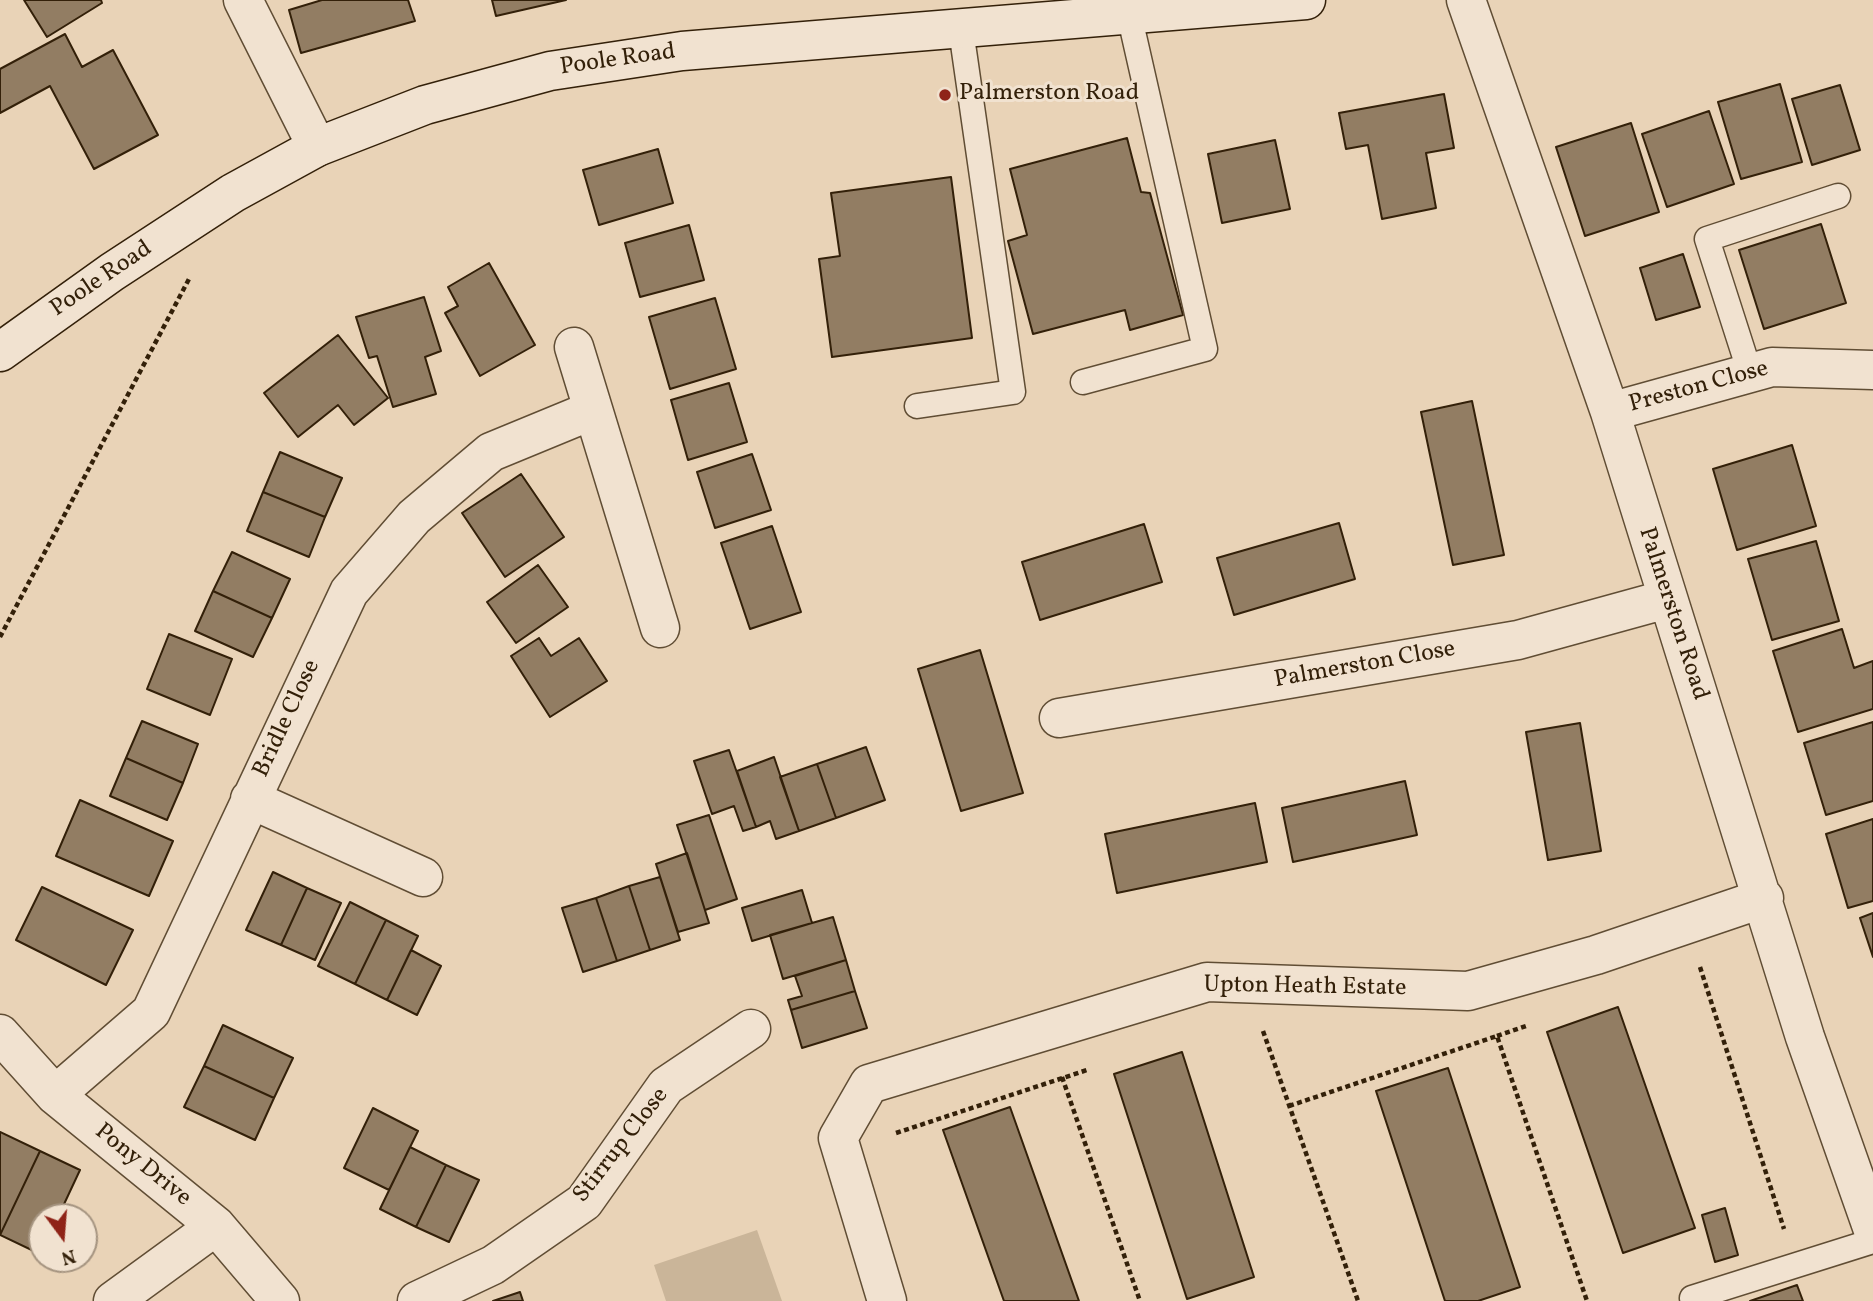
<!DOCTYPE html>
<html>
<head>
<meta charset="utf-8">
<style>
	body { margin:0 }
	#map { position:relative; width:1873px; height:1301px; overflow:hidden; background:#e9d3b7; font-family:Vollkorn,serif }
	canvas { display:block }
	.north { position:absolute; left:28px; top:1203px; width:70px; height:70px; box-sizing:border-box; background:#f1e2d0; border:2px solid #a59480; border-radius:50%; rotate:164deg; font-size:19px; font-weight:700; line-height:28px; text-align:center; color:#332009 }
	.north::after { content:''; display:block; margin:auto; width:24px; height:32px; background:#8f2418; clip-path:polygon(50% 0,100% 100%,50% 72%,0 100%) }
</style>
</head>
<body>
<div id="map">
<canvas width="1873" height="1301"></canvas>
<div class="north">N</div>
</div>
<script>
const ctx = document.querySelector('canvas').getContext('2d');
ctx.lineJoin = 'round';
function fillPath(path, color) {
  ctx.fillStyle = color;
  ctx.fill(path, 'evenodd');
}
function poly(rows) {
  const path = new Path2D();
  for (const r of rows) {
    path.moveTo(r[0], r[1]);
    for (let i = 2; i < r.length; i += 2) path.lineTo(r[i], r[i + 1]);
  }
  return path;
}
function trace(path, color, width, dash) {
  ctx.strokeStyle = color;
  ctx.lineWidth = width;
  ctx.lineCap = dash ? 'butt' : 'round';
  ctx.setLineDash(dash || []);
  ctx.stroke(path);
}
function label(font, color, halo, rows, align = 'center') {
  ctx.font = font + ' Vollkorn,serif';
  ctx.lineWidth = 6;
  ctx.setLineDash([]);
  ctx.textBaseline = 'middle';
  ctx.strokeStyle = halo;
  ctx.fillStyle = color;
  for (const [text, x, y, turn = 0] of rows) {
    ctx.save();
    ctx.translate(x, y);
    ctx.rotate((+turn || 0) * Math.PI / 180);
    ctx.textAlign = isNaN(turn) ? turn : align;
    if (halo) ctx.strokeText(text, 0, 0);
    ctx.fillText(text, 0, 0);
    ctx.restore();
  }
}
fillPath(poly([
	[757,1230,782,1301,666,1301,654,1265]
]), '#cab599');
const building = poly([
	[24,0,101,0,102,3,47,37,24,0],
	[322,0,408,0,415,21,301,53,289,10,322,0],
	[492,0,566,0,496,16,492,0],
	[65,34,82,67,113,50,158,135,94,169,50,86,0,113,0,69,65,34],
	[1780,84,1802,162,1741,179,1718,102,1780,84],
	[1840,85,1860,150,1812,165,1792,99,1840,85],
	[1444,94,1454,148,1426,153,1436,208,1382,219,1368,145,1346,149,1339,113,1444,94],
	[1709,111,1734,184,1667,207,1642,134,1709,111],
	[1631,123,1659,212,1585,236,1556,147,1631,123],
	[1127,138,1141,192,1150,193,1183,315,1130,330,1125,310,1033,334,1008,241,1027,235,1010,169,1127,138],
	[1275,140,1290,209,1222,223,1208,154,1275,140],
	[658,149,673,203,599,225,583,170,658,149],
	[951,177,972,338,832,357,819,259,840,256,831,193,951,177],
	[1821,224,1846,303,1764,329,1739,250,1821,224],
	[689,225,704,280,640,297,625,243,689,225],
	[1683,254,1700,307,1656,320,1640,268,1683,254],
	[489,263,535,345,480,376,445,313,458,306,448,287,489,263],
	[424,297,441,351,425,357,436,394,393,407,377,356,369,358,356,317,424,297],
	[715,298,736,369,670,389,649,317,715,298],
	[338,335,388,398,354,425,338,405,298,437,264,393,338,335],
	[729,383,747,442,688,460,671,400,729,383],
	[1472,401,1504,555,1453,565,1421,412,1472,401],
	[1792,445,1816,526,1737,550,1713,469,1792,445],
	[280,452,342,478,325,517,263,492,280,452],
	[752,454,771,510,715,528,697,472,752,454],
	[521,474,564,537,505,577,462,513,521,474],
	[263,492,325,517,309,557,247,531,263,492],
	[1339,523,1355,579,1234,615,1217,558,1339,523],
	[1144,524,1162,582,1040,620,1022,562,1144,524],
	[772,526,801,612,750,629,721,543,772,526],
	[1816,541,1839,621,1772,640,1748,559,1816,541],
	[232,552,290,579,272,618,213,591,232,552],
	[538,565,568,607,516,643,487,602,538,565],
	[213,591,272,618,253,657,195,631,213,591],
	[1842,629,1854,668,1873,661,1873,709,1798,732,1773,651,1842,629],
	[169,634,232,659,210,715,147,689,169,634],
	[539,638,551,656,579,638,607,681,550,717,511,656,539,638],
	[980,650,1023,793,961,811,918,669,980,650],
	[142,721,198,744,183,783,126,758,142,721],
	[1873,722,1873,801,1826,815,1804,743,1873,722],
	[1580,723,1601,851,1548,860,1526,732,1580,723],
	[866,747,885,800,836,818,817,764,866,747],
	[729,750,756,827,743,831,734,806,712,814,694,761,729,750],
	[774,757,799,831,776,839,770,821,756,827,737,771,774,757],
	[126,758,183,783,167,820,110,796,126,758],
	[817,764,836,818,799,831,780,777,817,764],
	[1405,781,1417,835,1293,862,1282,808,1405,781],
	[80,800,173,841,149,896,56,856,80,800],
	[1255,803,1267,862,1117,893,1105,834,1255,803],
	[709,815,737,899,705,910,677,825,709,815],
	[1873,819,1873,901,1848,908,1826,834,1873,819],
	[687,853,709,923,678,932,656,864,687,853],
	[273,872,307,888,281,945,246,930,273,872],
	[660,877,680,940,650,950,629,886,660,877],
	[629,886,650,950,617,961,596,898,629,886],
	[42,887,133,930,106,985,16,940,42,887],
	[307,888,341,903,315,960,281,945,307,888],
	[802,890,812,923,752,941,742,908,802,890],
	[596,898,617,961,583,972,562,908,596,898],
	[350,902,386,920,355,984,318,966,350,902],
	[1873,913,1873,957,1860,918,1873,913],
	[833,917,846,960,783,979,770,935,833,917],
	[386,920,418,936,387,1000,355,984,386,920],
	[411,950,441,966,417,1015,387,1000,411,950],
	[846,960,855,991,791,1010,788,1000,802,996,795,976,846,960],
	[855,991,867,1028,802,1048,791,1010,855,991],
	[1618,1007,1695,1228,1623,1253,1547,1032,1618,1007],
	[223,1025,293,1058,274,1098,204,1066,223,1025],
	[1182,1052,1254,1277,1187,1299,1114,1074,1182,1052],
	[204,1066,274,1098,255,1140,184,1107,204,1066],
	[1448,1068,1520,1287,1478,1301,1445,1301,1376,1091,1448,1068],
	[1010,1107,1079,1301,1004,1301,943,1130,1010,1107],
	[373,1108,418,1131,389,1190,344,1168,373,1108],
	[0,1132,40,1151,0,1235,0,1132],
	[410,1147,446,1165,416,1227,380,1209,410,1147],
	[40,1151,80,1170,58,1217,42,1217,40,1254,0,1235,40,1151],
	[446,1165,479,1180,449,1242,416,1227,446,1165],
	[1725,1208,1738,1255,1715,1262,1702,1215,1725,1208],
	[1797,1285,1803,1301,1750,1301,1797,1285],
	[520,1292,523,1301,493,1301,520,1292]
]);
fillPath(building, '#927d63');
trace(building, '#332009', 2);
const lane = poly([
	[1750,373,1707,239,1838,196],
	[1083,382,1205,349,1129,14],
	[917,406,1013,392,961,30],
	[1692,1298,1873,1241]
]);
const street = poly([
	[243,0,317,147],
	[1466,0,1610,412,1805,1037,1873,1230],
	[574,347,660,628],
	[1610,412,1772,367,1873,370],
	[1059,718,1518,640,1667,599],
	[250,799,423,877],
	[0,1034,55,1095,216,1226,280,1301],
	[55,1095,151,1012,349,592,414,517,491,452,593,410],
	[113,1301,216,1226],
	[417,1301,493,1265,584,1202,666,1086,751,1029],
	[887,1301,838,1138,869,1084,1207,982,1468,991,1596,955,1764,898]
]);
const secondary = poly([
	[0,352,112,272,233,193,317,147,425,105,550,71,682,51,1306,0]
]);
trace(lane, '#604d34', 27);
trace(street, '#604d34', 41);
trace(secondary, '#332009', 41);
trace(poly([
	[0,637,189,279],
	[1700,967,1784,1229],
	[1263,1031,1358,1301],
	[1497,1036,1526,1026],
	[1062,1077,1140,1301],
	[1289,1106,1497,1036,1587,1301],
	[896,1133,1087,1070]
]), '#332009', 4.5, [5, 3.5]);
trace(lane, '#f1e2d0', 24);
trace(street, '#f1e2d0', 38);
trace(secondary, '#f1e2d0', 38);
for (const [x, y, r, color] of [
	[945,95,7,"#8f2418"]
]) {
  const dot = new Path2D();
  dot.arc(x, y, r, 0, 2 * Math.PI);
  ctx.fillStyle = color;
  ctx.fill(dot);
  trace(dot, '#f1e2d0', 2.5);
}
label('24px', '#332009', '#f1e2d0', [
	["Poole Road",618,61,-8],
	["Poole Road",102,280,-34],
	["Preston Close",1699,388,-15],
	["Palmerston Road",1672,614,72],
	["Palmerston Close",1365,666,-10],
	["Bridle Close",288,719,-65],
	["Upton Heath Estate",1305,988,1],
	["Stirrup Close",622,1146,-52],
	["Pony Drive",142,1166,39]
]);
label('24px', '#332009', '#f1e2d0', [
	["Palmerston Road",959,95]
], 'left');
</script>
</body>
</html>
